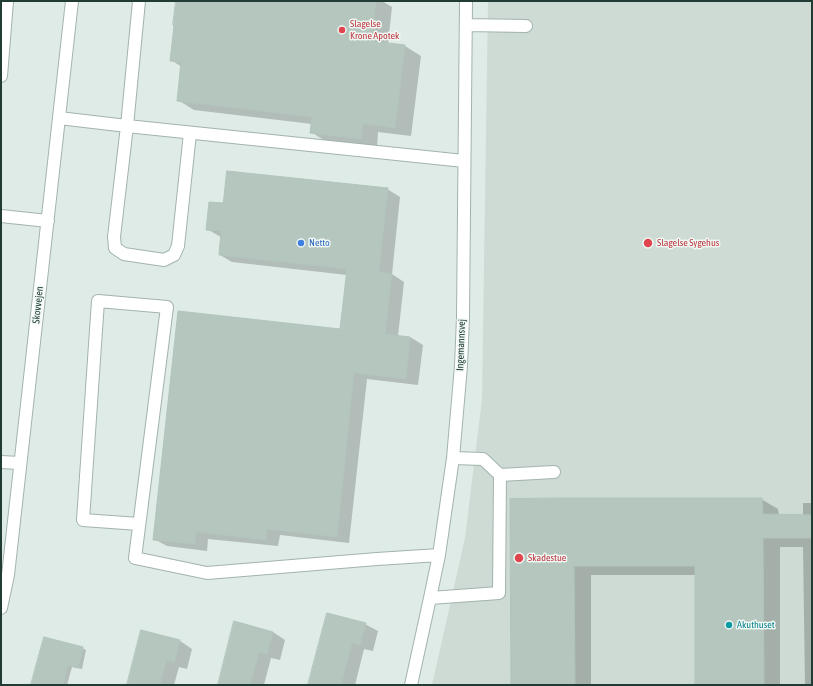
<!DOCTYPE html>
<style>
body{margin:0}
#map{position:relative;width:813px;height:686px;overflow:hidden;background:#dfebe6;font-family:"Asap Condensed",sans-serif}
canvas{display:block}
.frame{position:absolute;inset:0;border:2px solid #203c34;pointer-events:none}
</style>
<div id="map">
<canvas width="813" height="686"></canvas>
<div class="frame"></div>
</div>
<script>
const context = document.querySelector('canvas').getContext('2d');
context.lineJoin = 'round';
function paint(path, color) { context.fillStyle = color; context.fill(path, 'evenodd'); }
function trace(path, color, width, dash) { context.strokeStyle = color; context.lineWidth = width; context.lineCap = dash ? 'butt' : 'round'; context.setLineDash(dash || []); context.stroke(path); }
function drawText(font, color, halo, rows, align = 'center') {
  context.font = font + ' "Asap Condensed",sans-serif'; context.lineWidth = 3; context.setLineDash([]); context.textBaseline = 'middle'; context.strokeStyle = halo; context.fillStyle = color; for (const [text, x, y, turn = 0] of rows) {
    context.save(); context.translate(x, y); context.rotate((+turn || 0) * Math.PI / 180); context.textAlign = isNaN(turn) ? turn : align; if (halo) context.strokeText(text, 0, 0); context.fillText(text, 0, 0); context.restore();
  }
}
paint(new Path2D(`
 M 488,1 L 812,1 L 812,685 L 432,685 L 465,538 L 482,399 Z`), '#cddbd4');
paint(new Path2D(`
 M 177,1 L 382,1 L 392,7 L 388,44 L 405,46 L 421,56 L 411,136 L 378,132 L 377,148 L 327,142 L 311,132 L 312,124 L 194,110 L 178,100 L 182,67 L 171,60 Z
 M 387,189 L 400,197 L 392,274 L 404,282 L 398,336 L 410,337 L 423,345 L 418,385 L 367,379 L 349,543 L 280,535 L 278,546 L 208,539 L 207,551 L 167,546 L 154,539 L 341,330 L 347,275 L 232,262 L 220,255 L 222,237 L 219,236 L 207,229 L 224,204 Z
 M 761,499 L 778,509 L 779,516 L 803,516 L 803,503 L 812,503 L 812,685 L 805,685 L 803,547 L 780,547 L 780,685 L 696,685 L 696,575 L 591,575 L 591,685 L 512,685 L 511,500 Z
 M 365,624 L 378,631 L 373,651 L 364,649 L 355,685 L 309,685 Z
 M 273,632 L 285,640 L 280,660 L 271,658 L 264,685 L 219,685 Z
 M 180,641 L 192,649 L 187,669 L 179,667 L 174,685 L 128,685 Z
 M 82,648 L 86,650 L 82,669 L 72,667 L 67,685 L 32,685 Z`), '#0003');
const building = new Path2D(`
 M 176,1 L 376,1 L 372,41 L 405,45 L 395,128 L 363,124 L 361,139 L 310,133 L 312,117 L 177,101 L 181,62 L 170,61 L 174,26 L 173,25 Z
 M 227,171 L 388,188 L 379,272 L 392,274 L 385,334 L 410,337 L 406,379 L 354,373 L 337,537 L 267,529 L 266,540 L 196,532 L 195,544 L 153,540 L 178,311 L 340,329 L 347,269 L 219,255 L 221,231 L 206,230 L 209,202 L 223,203 Z
 M 563,498 L 762,498 L 763,514 L 812,515 L 812,538 L 763,538 L 764,685 L 695,685 L 695,566 L 574,566 L 575,685 L 511,685 L 510,499 Z
 M 327,613 L 366,623 L 360,645 L 352,643 L 341,685 L 308,685 Z
 M 234,621 L 273,632 L 267,654 L 259,652 L 250,685 L 218,685 Z
 M 141,630 L 180,640 L 174,663 L 166,660 L 160,685 L 127,685 Z
 M 44,637 L 83,647 L 78,668 L 68,665 L 63,685 L 31,685 Z`);
paint(building, '#b4c6be');
trace(building, '#b1c5bc', 1);
const minor = new Path2D(`
 M 139,1 L 127,126 L 114,237 L 115,248 L 124,254 L 164,260 L 174,255 L 178,246 L 190,133
 M 466,25 L 526,26
 M 1,76 L 7,1
 M 59,118 L 127,126 L 464,161
 M 1,216 L 48,221
 M 1,462 L 20,463
 M 500,475 L 554,472
 M 139,524 L 83,520 L 98,301 L 167,307 L 135,558 L 207,573 L 377,559 L 439,555
 M 430,598 L 499,593 L 500,475 L 483,459 L 453,458
 M 1,608 L 8,575 L 72,1
 M 411,685 L 430,598 L 439,555 L 453,458 L 461,366 L 463,317 L 466,1`);
trace(minor, '#a2b3ad', 14);
trace(minor, '#fff', 12);
for (const [x, y, r, color] of [
 [342,30,4,"#e0444e"],
 [301,243,4,"#3f7fe0"],
 [648,243,5,"#e0444e"],
 [519,558,5,"#e0444e"],
 [729,625,4,"#0f9aa8"]
]) { const dot = new Path2D(); dot.arc(x, y, r, 0, 2 * Math.PI); context.fillStyle = color; context.fill(dot); trace(dot, '#f0f8f4', 1.5); }
drawText('10px', '#be3a42', '#f0f8f4', [
 ["Slagelse",350,24],
 ["Krone Apotek",350,36],
 ["Slagelse Sygehus",657,243],
 ["Skadestue",528,558]
], 'left');
drawText('10px', '#366cbe', '#f0f8f4', [
 ["Netto",309,243]
], 'left');
drawText('10px', '#203c34', '#f0f8f4', [
 ["Skovvejen",38,305,-84],
 ["Ingemannsvej",461,345,-88]
]);
drawText('10px', '#0d838f', '#f0f8f4', [
 ["Akuthuset",737,625]
], 'left');
</script>
